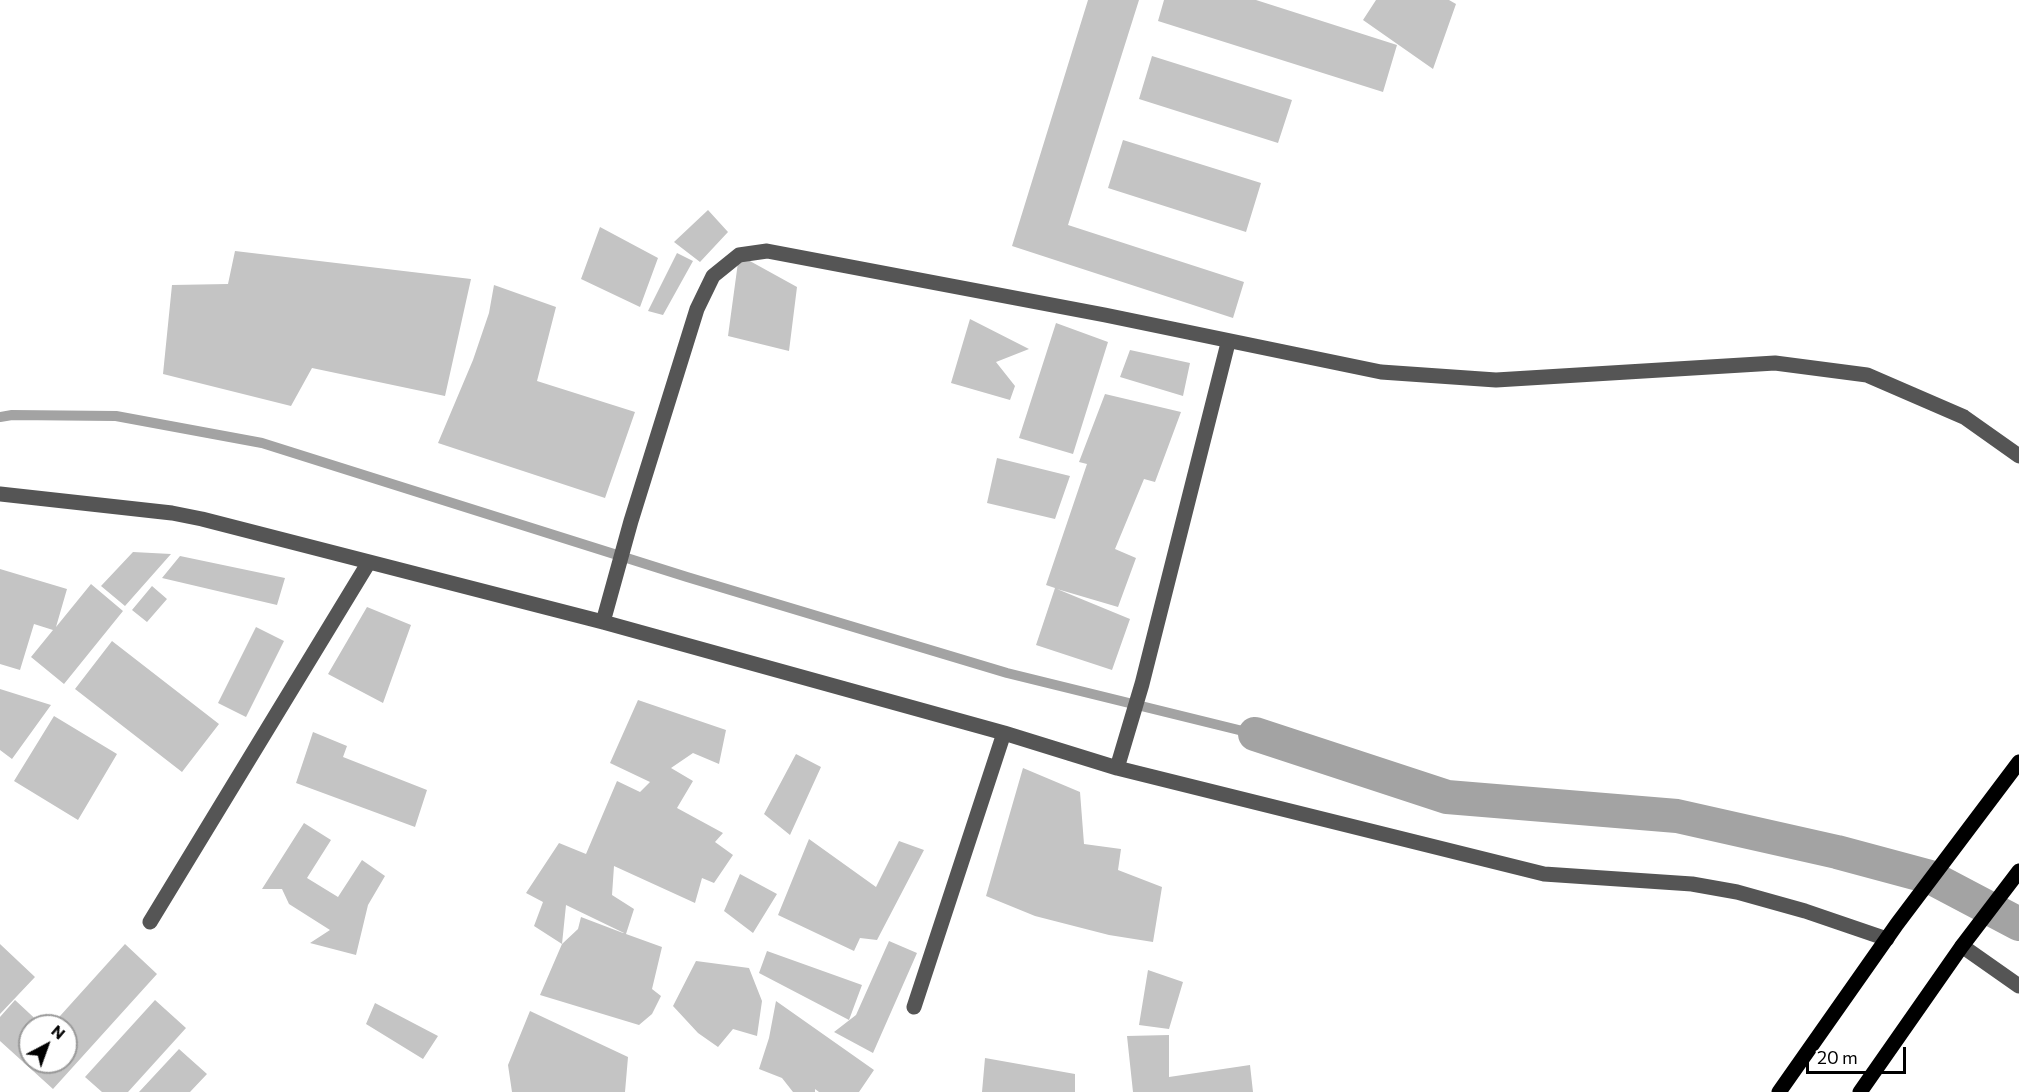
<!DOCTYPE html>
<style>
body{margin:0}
#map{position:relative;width:2019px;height:1092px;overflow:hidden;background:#fff;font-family:Commissioner,sans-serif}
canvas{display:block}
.north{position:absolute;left:18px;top:1014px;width:60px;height:60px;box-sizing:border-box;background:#fff;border:2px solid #999;border-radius:50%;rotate:41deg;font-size:16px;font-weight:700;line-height:24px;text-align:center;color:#000}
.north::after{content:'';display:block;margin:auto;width:21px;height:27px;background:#000;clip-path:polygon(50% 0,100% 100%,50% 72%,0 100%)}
.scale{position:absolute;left:1806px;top:1047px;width:100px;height:27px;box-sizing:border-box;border:3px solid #000;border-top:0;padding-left:8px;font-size:18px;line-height:21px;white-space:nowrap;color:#000;-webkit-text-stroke:4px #fff;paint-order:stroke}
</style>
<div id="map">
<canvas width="2019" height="1092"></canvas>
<div class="north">N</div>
<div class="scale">20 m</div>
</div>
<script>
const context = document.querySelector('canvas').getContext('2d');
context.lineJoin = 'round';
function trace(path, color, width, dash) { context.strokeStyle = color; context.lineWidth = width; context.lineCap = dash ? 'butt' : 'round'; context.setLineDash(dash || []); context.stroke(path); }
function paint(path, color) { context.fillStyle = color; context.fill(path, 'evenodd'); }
trace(new Path2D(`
 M 0,417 L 12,415 L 116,416 L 262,443 L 687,577 L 1007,673 L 1255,734`), '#a3a3a3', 10);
trace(new Path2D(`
 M 1255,734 L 1447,797 L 1677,816 L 1837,852 L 1930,877 L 2019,924`), '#a3a3a3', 34);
paint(new Path2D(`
 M 1088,0 L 1139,0 L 1068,225 L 1244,282 L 1233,318 L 1012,246 Z
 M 1164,0 L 1256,0 L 1397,45 L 1383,92 L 1158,21 Z
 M 1376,0 L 1449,0 L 1456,4 L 1433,69 L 1363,20 Z
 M 1152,56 L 1292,100 L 1278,143 L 1139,99 Z
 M 1123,140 L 1261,183 L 1246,232 L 1108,188 Z
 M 708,210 L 728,232 L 700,262 L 674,242 Z
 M 600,227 L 658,258 L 640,307 L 581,279 Z
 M 235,251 L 471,279 L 445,396 L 312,368 L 291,406 L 163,374 L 172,285 L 228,284 Z
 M 677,253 L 693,261 L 663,315 L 648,311 Z
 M 739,255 L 797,287 L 789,351 L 728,336 Z
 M 494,285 L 556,307 L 537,381 L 635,412 L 605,498 L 438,443 L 473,360 L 489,313 Z
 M 970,319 L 1029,349 L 996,362 L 1015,386 L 1010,400 L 951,383 Z
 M 1056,323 L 1108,342 L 1073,454 L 1019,438 Z
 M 1130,350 L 1190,363 L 1183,396 L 1120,377 Z
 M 1105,394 L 1181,412 L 1155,482 L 1144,479 L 1115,549 L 1136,558 L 1118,607 L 1057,589 L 1130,619 L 1112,670 L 1036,645 L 1055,588 L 1046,585 L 1087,464 L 1079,462 Z
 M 997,458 L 1070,476 L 1055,519 L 987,503 Z
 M 133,552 L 171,554 L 125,606 L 101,586 Z
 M 180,556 L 285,578 L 277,605 L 162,578 Z
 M 0,569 L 67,589 L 56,627 L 91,584 L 123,611 L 64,684 L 31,657 L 53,630 L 34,624 L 20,670 L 0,664 Z
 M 152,586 L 167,599 L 147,622 L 132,610 Z
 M 367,607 L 411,625 L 383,703 L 328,674 Z
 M 256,627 L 284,641 L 246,717 L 218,703 Z
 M 112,641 L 219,724 L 182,772 L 75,689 Z
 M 0,689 L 51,705 L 12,759 L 0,750 Z
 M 638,700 L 726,730 L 719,764 L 693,753 L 671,768 L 693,781 L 677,808 L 723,833 L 715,842 L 733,855 L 714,883 L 702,878 L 695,903 L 614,866 L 612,895 L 634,909 L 626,934 L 662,947 L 652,989 L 661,996 L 652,1014 L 639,1025 L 540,995 L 562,944 L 534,926 L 543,902 L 526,893 L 559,843 L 586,854 L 617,781 L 640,792 L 650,782 L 610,763 ZM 566,905 L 624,933 L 623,933 L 581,917 L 578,929 L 562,944 Z
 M 54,716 L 117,754 L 78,820 L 14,781 Z
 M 313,732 L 347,746 L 343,757 L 427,790 L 415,827 L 296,783 Z
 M 796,754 L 821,767 L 790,835 L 764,814 Z
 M 1023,768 L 1080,792 L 1084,844 L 1121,849 L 1118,870 L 1162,887 L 1153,942 L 1109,935 L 1035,916 L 986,896 Z
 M 304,823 L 331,840 L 307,878 L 338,897 L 362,860 L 385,876 L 368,905 L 356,955 L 310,943 L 330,930 L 289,904 L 282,889 L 262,889 Z
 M 809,839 L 876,887 L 899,841 L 924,850 L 877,940 L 860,938 L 854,951 L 778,915 Z
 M 740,874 L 777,894 L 753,933 L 724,911 Z
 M 889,941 L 917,953 L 873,1053 L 834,1032 L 856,1015 Z
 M 0,944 L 35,977 L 0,1014 Z
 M 125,944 L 157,974 L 53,1089 L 0,1041 L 0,1017 L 15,1000 L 43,1026 L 30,1026 L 30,1062 L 66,1062 L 66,1026 L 51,1026 Z
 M 767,951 L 862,985 L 849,1020 L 759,973 Z
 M 696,961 L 749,968 L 762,1001 L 757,1036 L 733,1029 L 718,1047 L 698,1033 L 673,1006 Z
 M 1148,970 L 1183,982 L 1169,1029 L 1139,1025 Z
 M 155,1000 L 186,1028 L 128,1092 L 102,1092 L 85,1077 Z
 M 776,1001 L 874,1070 L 859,1092 L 819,1092 L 815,1089 L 815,1092 L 793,1092 L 782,1078 L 759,1069 L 769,1038 Z
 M 375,1003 L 438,1036 L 423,1059 L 366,1024 Z
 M 530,1011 L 628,1057 L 625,1092 L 512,1092 L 508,1065 Z
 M 1169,1035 L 1169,1077 L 1250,1065 L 1253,1092 L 1133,1092 L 1127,1036 Z
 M 179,1049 L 207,1074 L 190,1092 L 139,1092 Z
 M 985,1058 L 1075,1074 L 1075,1092 L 982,1092 Z`), '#c4c4c4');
trace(new Path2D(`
 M 0,494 L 172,513 L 202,519 L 603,622 L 1004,733 L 1117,768 L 1544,874 L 1692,884 L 1737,892 L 1805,911 L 1887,939
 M 603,622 L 631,521 L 697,309 L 713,276 L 739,255 L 767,251 L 1105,315 L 1381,372 L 1496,380 L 1775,363 L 1867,375 L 1964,417 L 2019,456
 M 1117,768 L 1142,684 L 1228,343
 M 150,922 L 369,562
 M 1962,946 L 2019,986
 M 914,1007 L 1004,733`), '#555', 15);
trace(new Path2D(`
 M 1779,1092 L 1897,924 L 2019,762
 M 1860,1092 L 1962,946 L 2019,871`), '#000', 15);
</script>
